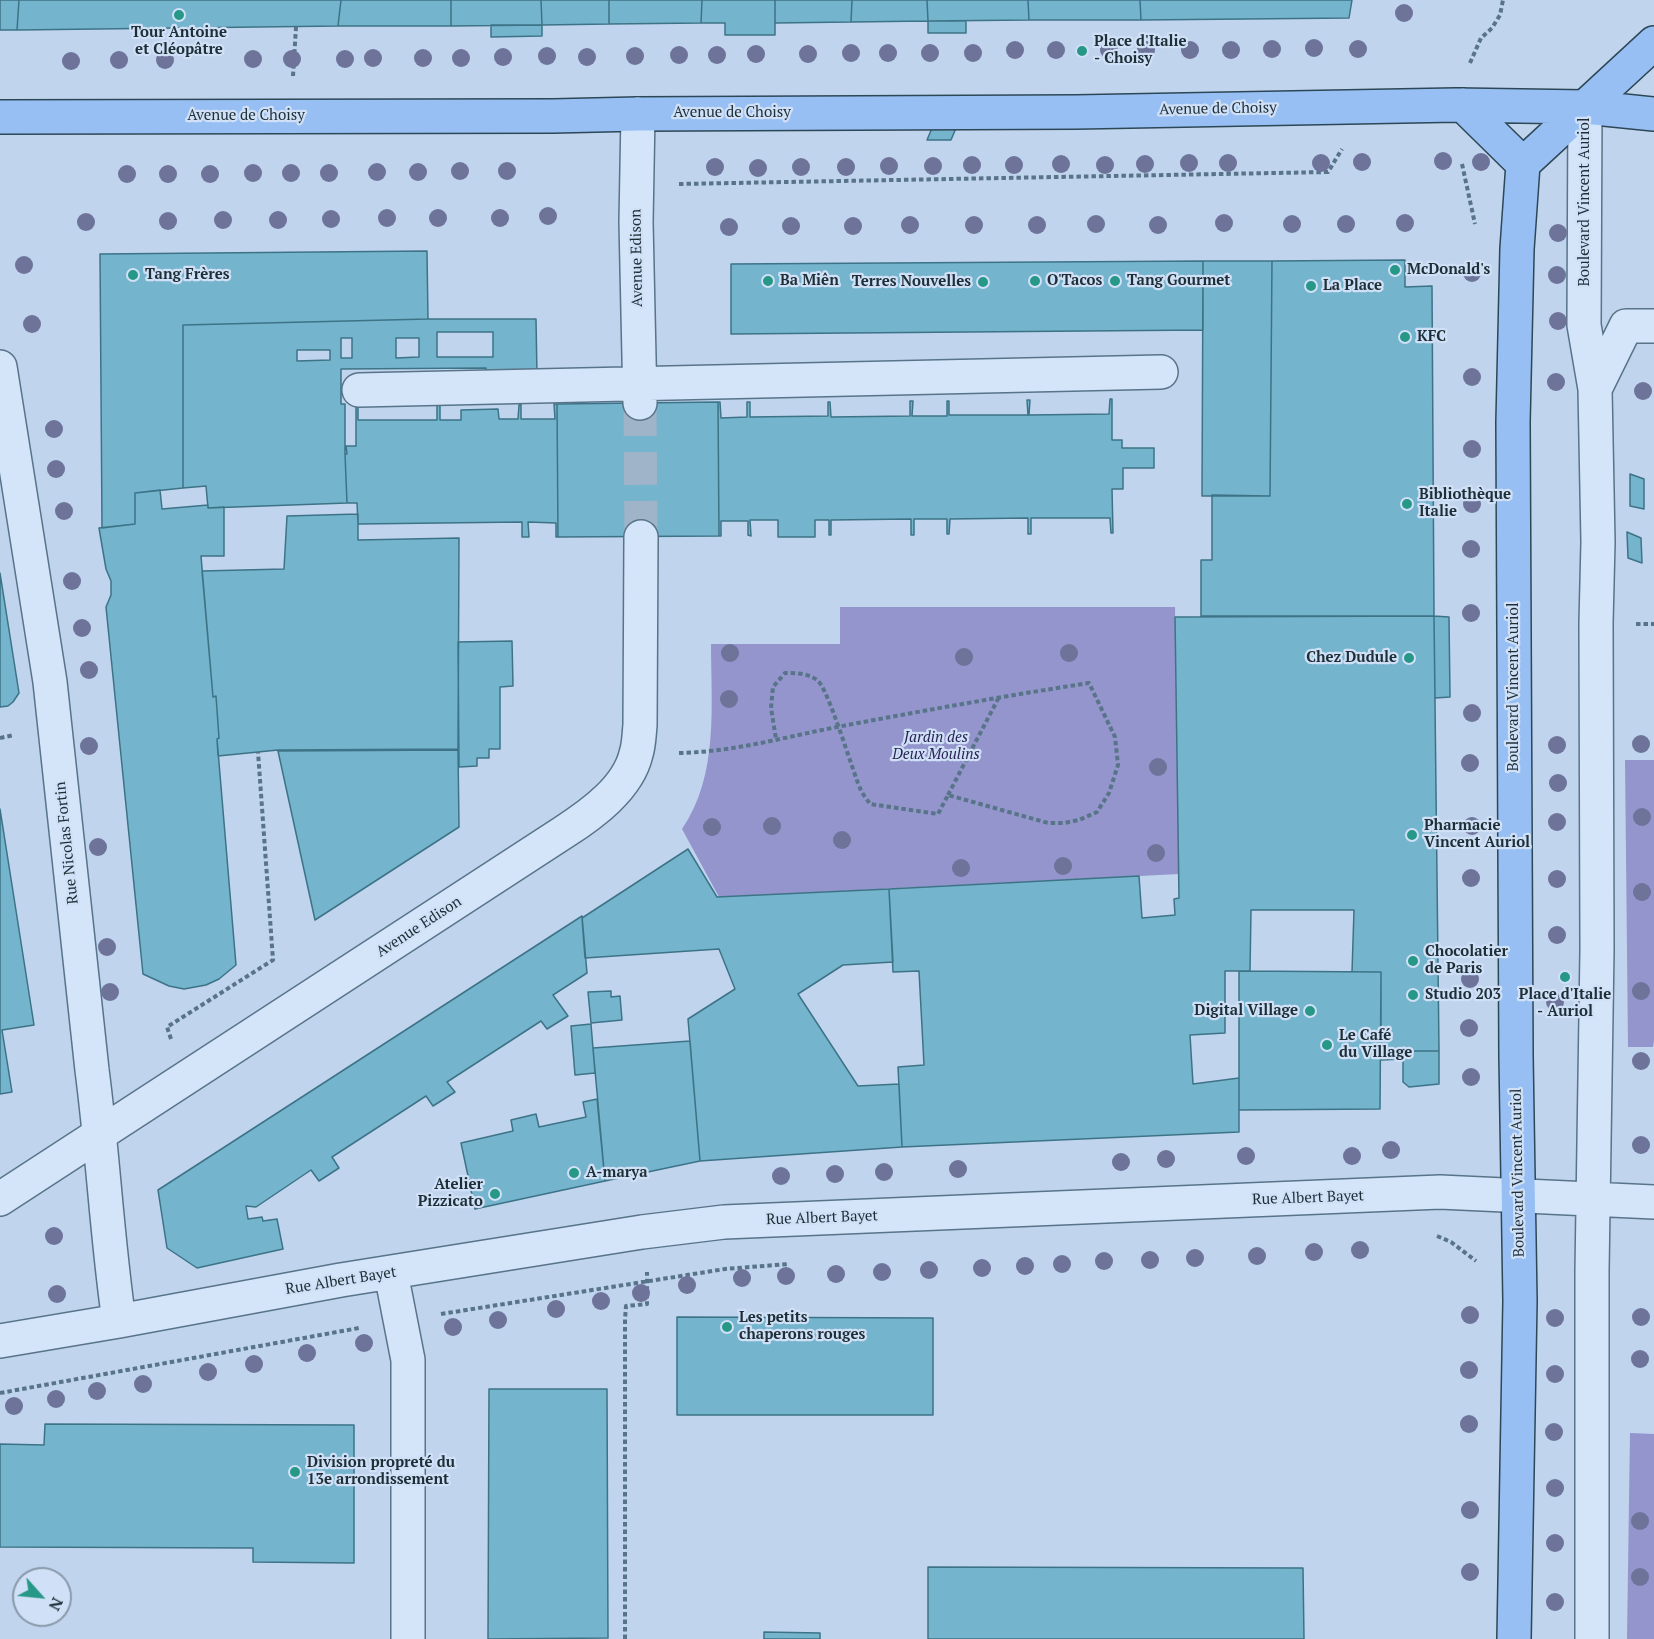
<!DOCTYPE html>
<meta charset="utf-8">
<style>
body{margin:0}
#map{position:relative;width:1654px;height:1639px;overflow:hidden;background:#c0d4ee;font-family:"PT Serif",serif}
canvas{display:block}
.north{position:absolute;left:12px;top:1567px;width:60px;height:60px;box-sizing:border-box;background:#d0e0f6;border:2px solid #89a;border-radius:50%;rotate:117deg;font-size:16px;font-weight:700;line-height:24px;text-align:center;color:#1d2e37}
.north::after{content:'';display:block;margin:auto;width:21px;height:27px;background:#279888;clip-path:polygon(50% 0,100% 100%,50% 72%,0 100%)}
</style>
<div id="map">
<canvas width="1654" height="1639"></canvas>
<div class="north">N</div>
</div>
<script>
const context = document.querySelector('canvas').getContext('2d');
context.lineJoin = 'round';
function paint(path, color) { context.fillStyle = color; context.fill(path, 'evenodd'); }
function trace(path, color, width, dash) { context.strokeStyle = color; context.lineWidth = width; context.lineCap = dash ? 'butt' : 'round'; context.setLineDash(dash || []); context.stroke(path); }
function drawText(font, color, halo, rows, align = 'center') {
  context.font = font + ' "PT Serif",serif'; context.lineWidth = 4.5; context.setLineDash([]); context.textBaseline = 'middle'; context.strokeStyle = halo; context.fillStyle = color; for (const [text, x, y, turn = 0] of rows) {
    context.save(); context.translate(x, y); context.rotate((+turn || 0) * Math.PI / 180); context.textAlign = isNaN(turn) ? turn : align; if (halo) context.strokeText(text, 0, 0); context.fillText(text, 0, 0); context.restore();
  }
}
paint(new Path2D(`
 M 840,607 L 1175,607 L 1179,874 L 719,897 L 682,829 C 719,775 711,706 711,644 L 840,644 Z
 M 1625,760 L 1654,760 L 1654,1041 L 1653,1047 L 1628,1047 Z
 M 1630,1433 L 1654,1434 L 1654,1639 L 1627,1639 Z`), '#9495cc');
const building = new Path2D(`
 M 0,0 L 19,0 L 17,30 L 0,30 Z
 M 19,0 L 341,0 L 338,26 L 17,30 Z
 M 341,0 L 451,0 L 451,26 L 338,26 Z
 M 451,0 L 541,0 L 542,25 L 451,26 Z
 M 541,0 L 609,0 L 609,24 L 542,25 Z
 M 609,0 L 702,0 L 701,23 L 609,24 Z
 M 702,0 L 775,0 L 775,35 L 725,35 L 725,23 L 701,23 Z
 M 775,0 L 852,0 L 851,22 L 775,23 Z
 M 852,0 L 927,0 L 928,21 L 851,22 Z
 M 927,0 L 1028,0 L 1029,20 L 928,21 Z
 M 1028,0 L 1140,0 L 1141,20 L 1029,20 Z
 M 1140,0 L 1352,0 L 1349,18 L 1141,20 Z
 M 928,21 L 966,21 L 966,33 L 928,33 Z
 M 491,25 L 542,25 L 542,36 L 491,37 Z
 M 932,128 L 956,128 L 951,140 L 927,140 Z
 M 427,251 L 428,319 L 183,325 L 183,488 L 135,493 L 135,524 L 102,528 L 100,254 Z
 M 1405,260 L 1405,287 L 1432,286 L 1434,616 L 1201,616 L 1201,560 L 1212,560 L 1212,495 L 1270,496 L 1272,261 Z
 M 1203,261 L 1203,330 L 731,334 L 731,264 Z
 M 1203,261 L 1272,261 L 1270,496 L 1202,496 Z
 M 428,319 L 536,319 L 537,376 L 486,376 L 486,368 L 341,369 L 341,404 L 345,404 L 345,454 L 347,503 L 208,508 L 206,486 L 183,488 L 183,325 ZM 437,332 L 493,332 L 493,357 L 437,357 ZM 341,338 L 352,338 L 352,358 L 341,358 ZM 396,338 L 419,338 L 419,357 L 396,358 ZM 297,350 L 330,350 L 330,360 L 297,361 Z
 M 1110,399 L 1112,399 L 1112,440 L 1122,440 L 1122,448 L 1154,448 L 1154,468 L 1123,468 L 1123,489 L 1112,489 L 1113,533 L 1111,533 L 1110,518 L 1031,518 L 1031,534 L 1028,534 L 1028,518 L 950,519 L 949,534 L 947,534 L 947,519 L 914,519 L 914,535 L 911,535 L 911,519 L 831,520 L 831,535 L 829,535 L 829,520 L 815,520 L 815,537 L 778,537 L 778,520 L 750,520 L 751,536 L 748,535 L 748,521 L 721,521 L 721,536 L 719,536 L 718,402 L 720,402 L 721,418 L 747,417 L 747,402 L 750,402 L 750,417 L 828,416 L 828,402 L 830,402 L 831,417 L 910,416 L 910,401 L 913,401 L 912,416 L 947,416 L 947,401 L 949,401 L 949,415 L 1028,415 L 1027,400 L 1030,400 L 1029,415 L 1109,414 Z
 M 718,402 L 719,536 L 558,537 L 557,404 Z
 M 521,404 L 521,419 L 555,419 L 554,404 L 557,404 L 558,537 L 556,537 L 556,523 L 528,522 L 529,537 L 522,537 L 522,522 L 358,524 L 357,503 L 347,503 L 345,454 L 347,454 L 346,446 L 356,446 L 356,406 L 358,406 L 358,420 L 437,420 L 437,405 L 440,405 L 440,420 L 461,420 L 461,410 L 498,409 L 499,419 L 518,419 L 519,405 Z
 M 1630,474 L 1644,479 L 1644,509 L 1630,506 Z
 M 160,490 L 162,509 L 208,505 L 208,508 L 224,507 L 224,556 L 201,556 L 213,697 L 216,696 L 219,738 L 217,739 L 236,965 L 219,979 L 206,985 L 184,989 L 169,986 L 143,974 L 106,607 L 111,595 L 111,581 L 106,569 L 99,528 L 135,524 L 135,493 Z
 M 358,514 L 358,540 L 459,538 L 458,749 L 278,750 L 218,756 L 217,739 L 219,738 L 216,696 L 213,697 L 202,571 L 284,569 L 287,516 Z
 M 1627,532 L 1641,538 L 1642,563 L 1628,558 Z
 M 0,573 L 19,693 L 13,702 L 8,706 L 0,707 Z
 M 1434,616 L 1439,1051 L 1381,1051 L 1381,972 L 1352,972 L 1354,910 L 1251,910 L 1250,971 L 1225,971 L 1225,1033 L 1190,1035 L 1193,1084 L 1239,1078 L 1239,1132 L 902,1147 L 898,1067 L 924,1065 L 919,971 L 893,972 L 889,889 L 1139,876 L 1142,918 L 1175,915 L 1174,899 L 1179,898 L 1175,617 Z
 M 1434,616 L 1449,617 L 1450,697 L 1435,698 Z
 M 512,641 L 513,686 L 500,687 L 500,749 L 489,749 L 489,758 L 477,758 L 477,766 L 459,767 L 458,642 Z
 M 458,750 L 459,827 L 315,920 L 278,751 Z
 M 0,809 L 34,1025 L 2,1030 L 12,1092 L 0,1094 Z
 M 688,849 L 717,897 L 889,889 L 893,962 L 843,965 L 798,994 L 858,1086 L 899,1084 L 902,1147 L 700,1161 L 688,1019 L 735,989 L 719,949 L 585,958 L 582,918 Z
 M 582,916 L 587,973 L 553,995 L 568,1016 L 547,1029 L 541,1021 L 447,1082 L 455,1092 L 433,1106 L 426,1096 L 332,1157 L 339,1168 L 319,1181 L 311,1170 L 256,1207 L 246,1206 L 248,1219 L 262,1217 L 263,1221 L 277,1219 L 283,1249 L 197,1268 L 167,1248 L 158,1190 Z
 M 1239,971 L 1381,972 L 1380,1109 L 1239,1110 Z
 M 611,991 L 611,997 L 620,996 L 622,1020 L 591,1023 L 588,992 Z
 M 591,1024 L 595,1073 L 575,1075 L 571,1026 Z
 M 690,1041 L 700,1161 L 605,1181 L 593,1048 Z
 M 1381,1051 L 1439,1051 L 1439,1084 L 1409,1087 L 1403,1082 L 1403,1059 L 1381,1060 Z
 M 597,1099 L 605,1181 L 475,1209 L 461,1143 L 513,1131 L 511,1120 L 536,1114 L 539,1127 L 586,1117 L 583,1102 Z
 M 677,1317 L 933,1318 L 933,1415 L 677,1415 Z
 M 489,1389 L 607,1389 L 608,1638 L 488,1639 Z
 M 45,1424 L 354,1425 L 354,1563 L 253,1562 L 253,1548 L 0,1547 L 0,1444 L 44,1445 Z
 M 928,1567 L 1303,1568 L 1304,1639 L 928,1639 Z
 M 764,1632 L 820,1633 L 820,1639 L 764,1639 Z`);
paint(building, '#75b4cd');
trace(building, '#3d7387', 1.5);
trace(new Path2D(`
 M 640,403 L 641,537`), '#9fb3c9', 33, [33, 16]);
const minor = new Path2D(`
 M 1585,107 L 1584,325 L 1595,389 L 1598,542 L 1596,623 L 1597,950 L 1592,1271 L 1592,1639
 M 638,114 L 636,222 L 640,403
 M 0,367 L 50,682 L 92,1070 C 103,1154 107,1238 119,1321
 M 1595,389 L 1626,326 L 1654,326
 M 359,390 L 1161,372
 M 0,1199 L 564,832 C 592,814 628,788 636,754 C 639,745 639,735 640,725 L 641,537
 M 391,1273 L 408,1360 L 408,1639
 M 0,1341 L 119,1321 L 341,1280 L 642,1232 L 724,1222 L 1440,1192 L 1654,1202`);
const major = new Path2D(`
 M 1463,105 L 1523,164
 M 0,117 L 553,116 L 638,114 L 1076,112 L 1456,105 L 1585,107 L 1654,114
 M 1514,1639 L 1520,1301 L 1516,1056 L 1513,422 L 1517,249 L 1523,164 L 1654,43`);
trace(minor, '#587488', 36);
trace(major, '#2c4755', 36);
trace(new Path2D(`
 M 1470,63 L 1481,38 L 1492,28 L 1500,15 L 1503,0
 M 293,76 L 296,27
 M 1462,164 L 1475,224
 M 679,184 L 1328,172 L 1342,149
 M 1636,624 L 1654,624
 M 0,738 L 14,735
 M 679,753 C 733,752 785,737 837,727 C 921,711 1005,696 1089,683 L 1115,737 L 1118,765 L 1109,793 L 1097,812 L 1079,820 L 1064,823 L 1048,823 L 948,795 L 938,814 L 870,804 C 867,799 862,794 860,788 C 852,770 828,687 817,680 C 807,673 796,673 785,673 L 773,687 L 771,708 L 776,739
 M 948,795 L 999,697
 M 171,1039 L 167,1027 L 273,960 L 258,752
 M 1437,1236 L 1451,1242 L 1476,1261
 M 441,1314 L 725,1269 L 789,1264
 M 0,1393 L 359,1328
 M 625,1639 L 625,1319 L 626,1306 L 647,1304 L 647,1272`), '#587488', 4, [4.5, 3]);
trace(minor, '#d4e4f9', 33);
trace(major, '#97bff3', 33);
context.fillStyle = '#6d7399';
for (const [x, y] of [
 [1404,13],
 [1314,48],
 [1272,49],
 [1358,49],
 [1015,50],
 [1056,50],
 [1109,50],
 [1146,50],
 [1190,50],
 [1231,50],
 [851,53],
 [888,53],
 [930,53],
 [973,53],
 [756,54],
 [808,54],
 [679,55],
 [717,55],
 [547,56],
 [635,56],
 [503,57],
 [587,57],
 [373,58],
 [423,58],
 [461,58],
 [253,59],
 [292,59],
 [345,59],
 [119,60],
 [165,60],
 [71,61],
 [1443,161],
 [1362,162],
 [1481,162],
 [1189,163],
 [1228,163],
 [1321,163],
 [1061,164],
 [1145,164],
 [972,165],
 [1014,165],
 [1105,165],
 [889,166],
 [933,166],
 [715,167],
 [801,167],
 [846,167],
 [758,168],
 [460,171],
 [507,171],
 [377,172],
 [418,172],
 [253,173],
 [291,173],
 [329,173],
 [127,174],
 [168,174],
 [210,174],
 [548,216],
 [387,218],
 [438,218],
 [500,218],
 [331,219],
 [223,220],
 [278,220],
 [168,221],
 [86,222],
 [1224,223],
 [1405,223],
 [1096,224],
 [1292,224],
 [1346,224],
 [910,225],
 [974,225],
 [1037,225],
 [1158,225],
 [791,226],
 [853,226],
 [729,227],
 [1558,233],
 [24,265],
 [1472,273],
 [1557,275],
 [1558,321],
 [32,324],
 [1472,377],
 [1556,382],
 [1643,391],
 [54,429],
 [1472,449],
 [56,469],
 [1472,504],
 [64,511],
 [1471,549],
 [72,581],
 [1471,613],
 [82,628],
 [730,653],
 [1069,653],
 [964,657],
 [89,670],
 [729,699],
 [1472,713],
 [1641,744],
 [1557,745],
 [89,746],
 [1470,763],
 [1158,767],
 [1558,783],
 [1642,817],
 [1557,822],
 [772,826],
 [1472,826],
 [712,827],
 [842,840],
 [98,847],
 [1156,853],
 [1063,866],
 [961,868],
 [1471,878],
 [1557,879],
 [1642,892],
 [1557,935],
 [107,947],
 [1470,979],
 [1641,991],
 [110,992],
 [1555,1002],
 [1469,1028],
 [1641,1061],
 [1471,1077],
 [1641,1145],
 [1391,1150],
 [1246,1156],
 [1352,1156],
 [1166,1159],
 [1121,1162],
 [958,1169],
 [884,1172],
 [835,1174],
 [781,1176],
 [54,1236],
 [1360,1250],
 [1314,1252],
 [1257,1256],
 [1195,1258],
 [1150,1260],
 [1104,1261],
 [1062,1264],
 [1025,1266],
 [982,1268],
 [929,1270],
 [882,1272],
 [836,1274],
 [786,1276],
 [742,1278],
 [687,1285],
 [641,1293],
 [57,1294],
 [601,1301],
 [556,1309],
 [1470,1315],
 [1641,1317],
 [1555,1318],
 [498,1320],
 [453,1327],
 [364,1343],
 [307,1353],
 [1640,1359],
 [254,1364],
 [1469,1370],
 [208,1372],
 [1555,1374],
 [143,1384],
 [97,1391],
 [56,1399],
 [14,1406],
 [1469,1424],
 [1554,1432],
 [1555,1488],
 [1470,1510],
 [1640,1521],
 [1555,1543],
 [1470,1572],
 [1640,1577],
 [1555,1602]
]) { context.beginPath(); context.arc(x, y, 9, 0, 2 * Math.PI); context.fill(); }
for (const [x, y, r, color] of [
 [179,15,6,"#279888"],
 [1082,51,6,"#279888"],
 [1395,270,6,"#279888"],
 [133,275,6,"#279888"],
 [768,281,6,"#279888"],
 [1035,281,6,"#279888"],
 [1115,281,6,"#279888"],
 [983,282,6,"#279888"],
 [1311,286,6,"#279888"],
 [1405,337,6,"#279888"],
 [1407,504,6,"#279888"],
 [1409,658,6,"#279888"],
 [1412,835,6,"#279888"],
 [1413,961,6,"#279888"],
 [1565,977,6,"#279888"],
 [1413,995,6,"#279888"],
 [1310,1011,6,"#279888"],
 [1327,1045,6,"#279888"],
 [574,1173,6,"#279888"],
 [495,1194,6,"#279888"],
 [727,1327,6,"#279888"],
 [295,1472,6,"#279888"]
]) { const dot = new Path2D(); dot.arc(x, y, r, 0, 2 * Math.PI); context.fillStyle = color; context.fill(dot); trace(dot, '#d0e0f6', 2); }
drawText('bold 15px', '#1d2e37', '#d0e0f6', [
 ["Tour Antoine",179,33,"center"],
 ["et Cléopâtre",179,50,"center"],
 ["Place d'Italie",1094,42],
 ["- Choisy",1094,59],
 ["McDonald's",1407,270],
 ["Tang Frères",145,275],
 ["Ba Miên",780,281],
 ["O'Tacos",1047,281],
 ["Tang Gourmet",1127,281],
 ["Terres Nouvelles",971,282,"right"],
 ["La Place",1323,286],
 ["KFC",1417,337],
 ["Bibliothèque",1419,495],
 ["Italie",1419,512],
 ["Chez Dudule",1397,658,"right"],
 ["Pharmacie",1424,826],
 ["Vincent Auriol",1424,843],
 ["Chocolatier",1425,952],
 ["de Paris",1425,969],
 ["Studio 203",1425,995],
 ["Place d'Italie",1565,995,"center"],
 ["- Auriol",1565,1012,"center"],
 ["Digital Village",1298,1011,"right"],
 ["Le Café",1339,1036],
 ["du Village",1339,1053],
 ["A-marya",586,1173],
 ["Atelier",483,1185,"right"],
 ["Pizzicato",483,1202,"right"],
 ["Les petits",739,1318],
 ["chaperons rouges",739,1335],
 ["Division propreté du",307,1463],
 ["13e arrondissement",307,1480]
], 'left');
drawText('15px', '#1d2e37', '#d0e0f6', [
 ["Avenue de Choisy",1218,109,-1],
 ["Avenue de Choisy",732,113],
 ["Avenue de Choisy",246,116],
 ["Boulevard Vincent Auriol",1585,202,-90],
 ["Avenue Edison",637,258,-91],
 ["Boulevard Vincent Auriol",1514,687,-90],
 ["Rue Nicolas Fortin",67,843,-96],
 ["Avenue Edison",419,927,-33],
 ["Boulevard Vincent Auriol",1518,1173,-91],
 ["Rue Albert Bayet",1308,1198,-2],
 ["Rue Albert Bayet",822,1218,-2],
 ["Rue Albert Bayet",341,1281,-9]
]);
drawText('italic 15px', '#292354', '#d0e0f6', [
 ["Jardin des",936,738],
 ["Deux Moulins",936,755]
]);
</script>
